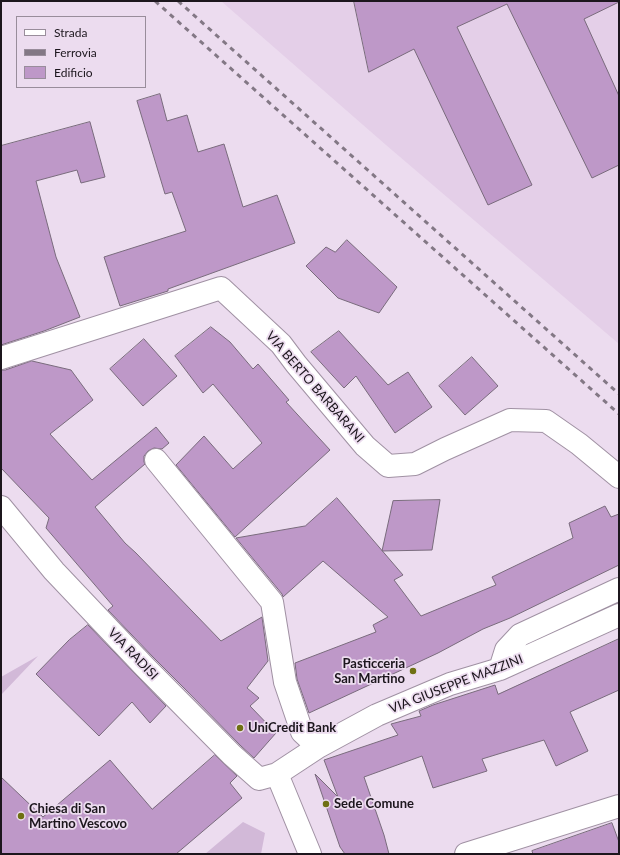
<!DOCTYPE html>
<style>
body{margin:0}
#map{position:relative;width:620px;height:855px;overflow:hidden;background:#ecdcef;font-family:Lato,sans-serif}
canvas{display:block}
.frame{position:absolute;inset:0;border:2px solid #1c161d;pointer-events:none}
.legend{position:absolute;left:16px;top:16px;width:130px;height:72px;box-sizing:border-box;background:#ecdcef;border:1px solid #998d9b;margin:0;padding:5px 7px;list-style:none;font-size:12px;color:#1c161d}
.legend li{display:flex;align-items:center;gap:8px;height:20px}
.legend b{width:20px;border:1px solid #998d9b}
</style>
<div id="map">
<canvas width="620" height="855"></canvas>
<div class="frame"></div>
<ul class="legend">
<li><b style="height:5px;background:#fff"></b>Strada</li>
<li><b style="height:5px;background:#837885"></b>Ferrovia</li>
<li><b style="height:11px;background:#be98c8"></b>Edificio</li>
</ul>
</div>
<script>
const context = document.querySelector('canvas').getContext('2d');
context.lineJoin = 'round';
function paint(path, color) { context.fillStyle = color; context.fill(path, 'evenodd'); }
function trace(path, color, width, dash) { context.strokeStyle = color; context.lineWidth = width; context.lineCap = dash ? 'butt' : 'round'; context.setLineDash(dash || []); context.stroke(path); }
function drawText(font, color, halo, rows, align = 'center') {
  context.font = font + ' Lato,sans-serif'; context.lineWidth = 3.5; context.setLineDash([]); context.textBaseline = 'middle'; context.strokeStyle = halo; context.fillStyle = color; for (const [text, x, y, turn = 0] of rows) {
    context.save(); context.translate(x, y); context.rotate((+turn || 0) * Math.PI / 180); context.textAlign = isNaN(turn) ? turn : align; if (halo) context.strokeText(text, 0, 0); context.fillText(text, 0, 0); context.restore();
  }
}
paint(new Path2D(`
 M 221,1 L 619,1 L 619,344 L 386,145 Z`), '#e4cfe8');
paint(new Path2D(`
 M 38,656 L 1,695 L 1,677 Z
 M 243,822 L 265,833 L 261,854 L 205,854 Z`), '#d2b9d8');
const building = new Path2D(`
 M 354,1 L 619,1 L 619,2 L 584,19 L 619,96 L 619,165 L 592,178 L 507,4 L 457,27 L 532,185 L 488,205 L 414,49 L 369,72 Z
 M 160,94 L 167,121 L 187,115 L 198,152 L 224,144 L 243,207 L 277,195 L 295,243 L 168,289 L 168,291 L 120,306 L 104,257 L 186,231 L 172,192 L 165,194 L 137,101 Z
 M 90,122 L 105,177 L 81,183 L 77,170 L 36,181 L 56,257 L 80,317 L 44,331 L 1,345 L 1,146 Z
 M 347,240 L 397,287 L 379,313 L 338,298 L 306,266 L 326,247 L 335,252 Z
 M 211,327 L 230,342 L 253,369 L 258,364 L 289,400 L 286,402 L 330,450 L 235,537 L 176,465 L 204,436 L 233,469 L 262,443 L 213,384 L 203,393 L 175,356 Z
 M 339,331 L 388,385 L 408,372 L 432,407 L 395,433 L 356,376 L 344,388 L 311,352 Z
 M 144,339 L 177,376 L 143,406 L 110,369 Z
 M 472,357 L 498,386 L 465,415 L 439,386 Z
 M 32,361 L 71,370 L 93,400 L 50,434 L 92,480 L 156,427 L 169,443 L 162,449 L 154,448 L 148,451 L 144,456 L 144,462 L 145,464 L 95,507 L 125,543 L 136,553 L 221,641 L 262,617 L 268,661 L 247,688 L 259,698 L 250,706 L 276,733 L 254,758 L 241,746 L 184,688 L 153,657 L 108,610 L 113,606 L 46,528 L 49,518 L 1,468 L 1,370 L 5,370 Z
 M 337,498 L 403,575 L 394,580 L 421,616 L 496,585 L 492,577 L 573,538 L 569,523 L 605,506 L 611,517 L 619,514 L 619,565 L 510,618 L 483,629 L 438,653 L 309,713 L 297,679 L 295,663 L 376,632 L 373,625 L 388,617 L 323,561 L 283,597 L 282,594 L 236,538 L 305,526 Z
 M 440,500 L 432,550 L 382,551 L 393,501 Z
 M 88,625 L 166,706 L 150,723 L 132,702 L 99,736 L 36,674 L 69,640 Z
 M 619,639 L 619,690 L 570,712 L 588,751 L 556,766 L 544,740 L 482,759 L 487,771 L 433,788 L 422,756 L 364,777 L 384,835 L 389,854 L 345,854 L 340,847 L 315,774 L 338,797 L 324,760 L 398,735 L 391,724 L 421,716 L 419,711 L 433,705 L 495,685 L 498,694 Z
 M 215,755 L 237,776 L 230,783 L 242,798 L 176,854 L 1,854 L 1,777 L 43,817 L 110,760 L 152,809 Z
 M 612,823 L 619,842 L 619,854 L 533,854 L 532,851 Z`);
paint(building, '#be98c8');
trace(building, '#796b7c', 1);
const street = new Path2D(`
 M 1,358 L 221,288 L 281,344 L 296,364 L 365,446 L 388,466 L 415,464 L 445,449 L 510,420 L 546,421 L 579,444 L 619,477
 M 156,460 L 272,602 L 285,682 L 302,732 L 318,747
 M 1,507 L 54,571 L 144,666 L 232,755 L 259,779 L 277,774 L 318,747 L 377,715 L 450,684 L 500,669 L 619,615
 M 500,669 L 506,650 L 520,635 L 619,589
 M 277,774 L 310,854
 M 466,854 L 619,806`);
trace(street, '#a091a3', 24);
trace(street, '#fff', 22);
trace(new Path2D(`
 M 155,1 L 619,414
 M 178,1 L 619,394`), '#837885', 3, [5, 5]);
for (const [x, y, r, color] of [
 [413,671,4,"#6f7013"],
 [240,728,4,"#6f7013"],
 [326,804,4,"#6f7013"],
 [21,816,4,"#6f7013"]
]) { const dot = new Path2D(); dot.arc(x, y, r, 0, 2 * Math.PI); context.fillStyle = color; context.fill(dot); trace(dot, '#ecdcef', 1.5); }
drawText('13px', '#1c161d', '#ecdcef', [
 ["VIA BERTO BARBARANI",315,387,49],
 ["VIA RADISI",133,654,46],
 ["VIA GIUSEPPE MAZZINI",456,684,-21]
]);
drawText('bold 13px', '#1c161d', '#ecdcef', [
 ["Pasticceria",405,664,"right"],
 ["San Martino",405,679,"right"],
 ["UniCredit Bank",248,728],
 ["Sede Comune",334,804],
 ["Chiesa di San",29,809],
 ["Martino Vescovo",29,824]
], 'left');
</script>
